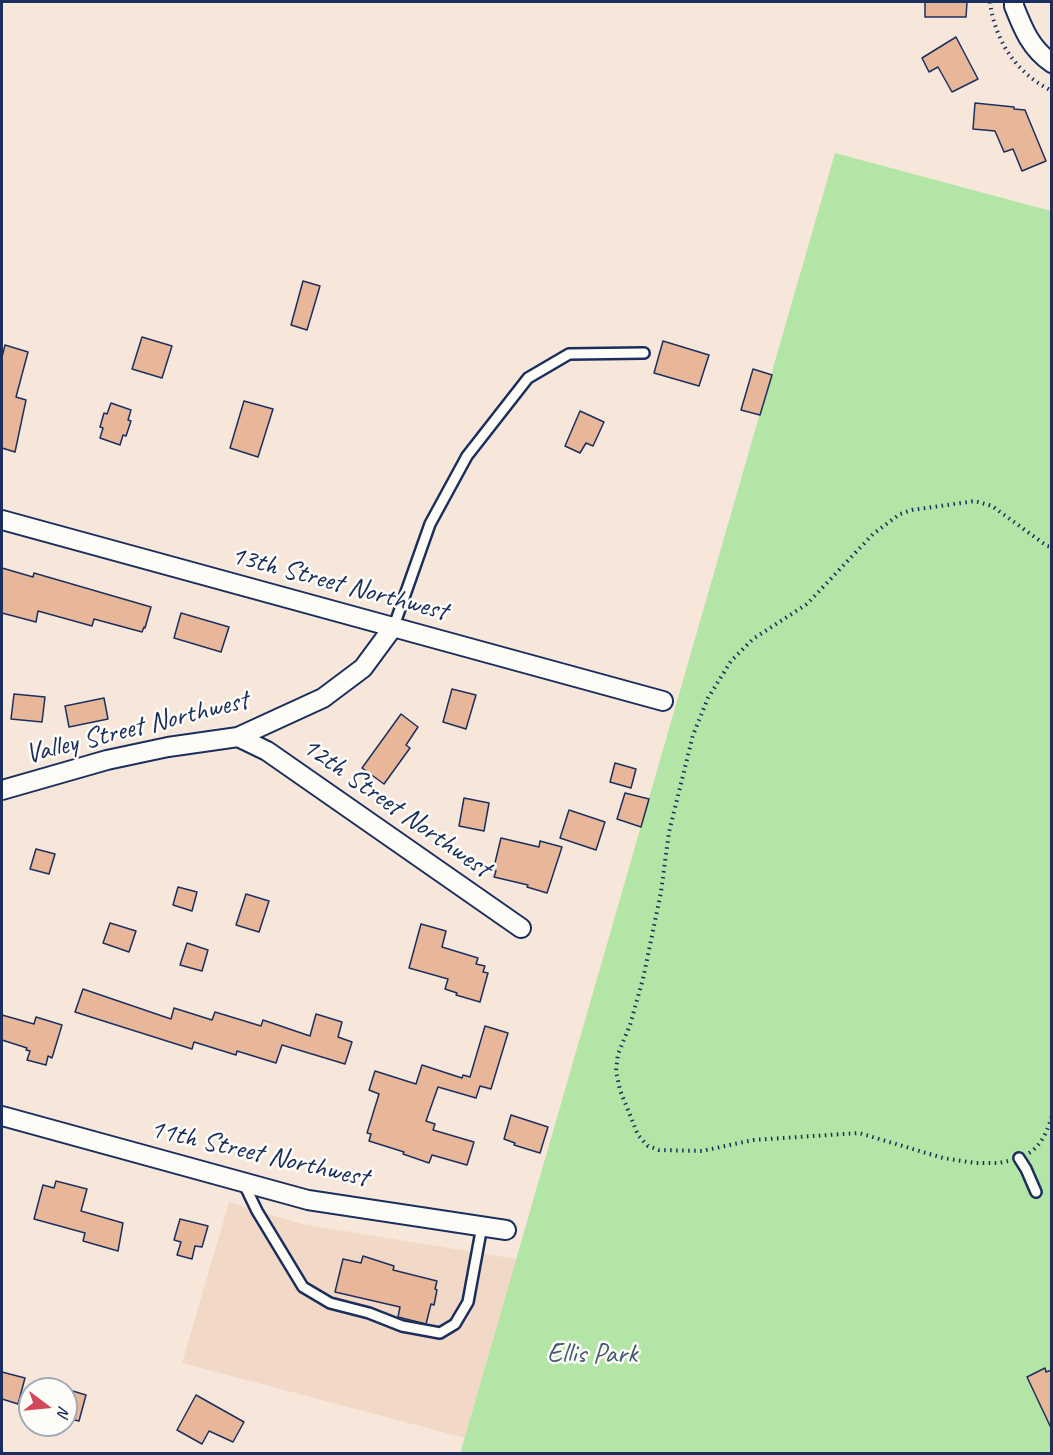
<!DOCTYPE html>
<style>
body{margin:0}
#map{position:relative;width:1053px;height:1455px;overflow:hidden;background:#f7e7db;font-family:Caveat,sans-serif}
canvas{display:block}
.frame{position:absolute;inset:0;border:3px solid #1b2f5e;pointer-events:none}
.north{position:absolute;left:18px;top:1377px;width:60px;height:60px;box-sizing:border-box;background:#fdfcf7;border:2px solid #a3aaba;border-radius:50%;rotate:106deg;font-size:16px;font-weight:700;line-height:24px;text-align:center;color:#1b2f5e}
.north::after{content:'';display:block;margin:auto;width:21px;height:27px;background:#d1495b;clip-path:polygon(50% 0,100% 100%,50% 72%,0 100%)}
</style>
<div id="map">
<canvas width="1053" height="1455"></canvas>
<div class="frame"></div>
<div class="north">N</div>
</div>
<script>
const context = document.querySelector('canvas').getContext('2d');
context.lineJoin = 'round';
function paint(path, color) { context.fillStyle = color; context.fill(path, 'evenodd'); }
function trace(path, color, width, dash) { context.strokeStyle = color; context.lineWidth = width; context.lineCap = dash ? 'butt' : 'round'; context.setLineDash(dash || []); context.stroke(path); }
function drawText(font, color, halo, rows, align = 'center') {
  context.font = font + ' Caveat,sans-serif'; context.lineWidth = 5; context.setLineDash([]); context.textBaseline = 'middle'; context.strokeStyle = halo; context.fillStyle = color; for (const [text, x, y, turn = 0] of rows) {
    context.save(); context.translate(x, y); context.rotate((+turn || 0) * Math.PI / 180); context.textAlign = isNaN(turn) ? turn : align; if (halo) context.strokeText(text, 0, 0); context.fillText(text, 0, 0); context.restore();
  }
}
paint(new Path2D(`
 M 229,1202 L 302,1224 L 516,1259 L 465,1438 L 182,1363 Z`), '#f2d9c7');
paint(new Path2D(`
 M 835,153 L 1051,211 L 1051,1453 L 460,1454 Z`), '#b3e5a6');
const building = new Path2D(`
 M 925,2 L 967,2 L 966,17 L 925,17 Z
 M 956,37 L 978,79 L 952,92 L 938,67 L 929,72 L 922,58 Z
 M 975,103 L 1014,107 L 1014,109 L 1025,110 L 1046,161 L 1022,171 L 1013,149 L 1004,152 L 995,131 L 973,129 Z
 M 303,281 L 320,286 L 307,330 L 291,325 Z
 M 142,337 L 172,346 L 162,378 L 132,369 Z
 M 663,341 L 709,355 L 699,386 L 654,373 Z
 M 5,345 L 28,352 L 16,397 L 26,400 L 15,452 L 2,448 L 2,357 Z
 M 753,369 L 772,375 L 760,415 L 741,410 Z
 M 244,401 L 273,409 L 258,457 L 230,448 Z
 M 111,403 L 131,410 L 128,420 L 131,421 L 126,436 L 123,435 L 120,445 L 100,438 L 103,428 L 100,427 L 104,413 L 107,414 Z
 M 580,411 L 604,422 L 593,446 L 586,443 L 580,453 L 565,446 Z
 M 2,568 L 33,577 L 34,573 L 151,607 L 145,628 L 144,627 L 142,632 L 94,619 L 92,626 L 38,611 L 36,622 L 2,613 Z
 M 181,613 L 229,627 L 221,652 L 174,638 Z
 M 452,689 L 476,695 L 466,729 L 443,722 Z
 M 14,694 L 45,697 L 42,722 L 11,719 Z
 M 104,698 L 108,719 L 69,727 L 65,706 Z
 M 401,714 L 418,727 L 406,745 L 410,748 L 384,784 L 362,768 Z
 M 615,763 L 636,769 L 631,788 L 610,782 Z
 M 625,793 L 649,799 L 641,827 L 617,819 Z
 M 464,798 L 489,803 L 484,831 L 459,826 Z
 M 569,810 L 605,822 L 596,850 L 560,838 Z
 M 501,838 L 539,847 L 540,841 L 562,847 L 547,893 L 527,887 L 528,885 L 494,877 L 496,871 L 493,871 Z
 M 36,849 L 55,854 L 49,874 L 30,869 Z
 M 178,887 L 197,892 L 192,911 L 173,905 Z
 M 246,894 L 269,901 L 259,932 L 236,925 Z
 M 110,923 L 136,931 L 129,952 L 103,943 Z
 M 421,924 L 446,931 L 442,947 L 478,958 L 476,964 L 485,966 L 483,972 L 488,973 L 480,1002 L 456,995 L 457,993 L 445,989 L 448,979 L 409,968 Z
 M 187,943 L 208,950 L 202,971 L 180,965 Z
 M 83,989 L 171,1019 L 174,1008 L 212,1020 L 215,1012 L 261,1026 L 263,1020 L 310,1036 L 316,1014 L 342,1022 L 338,1037 L 352,1042 L 345,1064 L 282,1045 L 276,1063 L 237,1051 L 236,1055 L 194,1042 L 192,1049 L 75,1012 Z
 M 2,1015 L 34,1024 L 36,1017 L 62,1025 L 52,1058 L 48,1056 L 46,1065 L 27,1060 L 30,1051 L 26,1050 L 27,1048 L 2,1040 Z
 M 485,1026 L 508,1033 L 491,1089 L 480,1086 L 476,1098 L 438,1087 L 426,1121 L 435,1124 L 433,1130 L 474,1142 L 467,1165 L 432,1155 L 429,1163 L 403,1154 L 404,1152 L 369,1141 L 371,1134 L 367,1133 L 379,1094 L 369,1090 L 375,1071 L 416,1084 L 422,1065 L 462,1078 L 463,1075 L 470,1077 Z
 M 511,1115 L 548,1127 L 540,1153 L 514,1145 L 515,1143 L 504,1139 Z
 M 56,1181 L 87,1189 L 81,1211 L 123,1223 L 118,1251 L 83,1241 L 85,1233 L 34,1219 L 43,1185 L 54,1188 Z
 M 180,1219 L 208,1226 L 202,1247 L 195,1246 L 192,1259 L 177,1255 L 181,1242 L 174,1240 Z
 M 363,1256 L 394,1266 L 393,1270 L 437,1281 L 435,1289 L 437,1290 L 434,1305 L 431,1304 L 426,1324 L 398,1317 L 400,1307 L 335,1292 L 343,1259 L 361,1263 Z
 M 1045,1368 L 1046,1372 L 1052,1370 L 1052,1430 L 1027,1377 Z
 M 2,1372 L 25,1378 L 18,1404 L 2,1399 Z
 M 66,1389 L 86,1395 L 79,1421 L 66,1418 Z
 M 196,1395 L 244,1422 L 233,1442 L 209,1431 L 202,1444 L 177,1430 Z`);
paint(building, '#e8b799');
trace(building, '#1b2f5e', 1.5);
const lane = new Path2D(`
 M 394,626 L 430,524 L 467,456 L 528,378 L 569,354 L 644,353
 M 1019,1158 L 1026,1169 L 1036,1192
 M 244,1184 L 257,1211 L 303,1287 L 330,1303 L 369,1313 L 402,1326 L 440,1333 L 455,1324 L 468,1302 L 482,1226`);
const street = new Path2D(`
 M 1014,2 L 1014,6 C 1023,29 1031,49 1052,63
 M 2,520 L 663,701
 M 238,737 L 267,751 L 521,928
 M 2,790 L 107,760 L 168,747 L 238,737 L 323,698 L 363,668 L 394,626
 M 2,1116 L 308,1200 L 506,1230`);
trace(lane, '#1b2f5e', 14);
trace(street, '#1b2f5e', 22);
trace(new Path2D(`
 M 990,2 C 995,41 1016,73 1052,91
 M 1029,1153 C 1042,1145 1048,1129 1052,1116
 M 1008,1161 L 999,1163 L 975,1163 L 943,1158 L 859,1133 L 753,1140 L 702,1151 L 659,1150 L 648,1146 L 638,1135 L 620,1090 L 616,1071 L 618,1054 L 630,1025 L 643,979 L 661,892 L 669,832 L 693,735 L 708,698 L 731,661 L 753,639 L 807,604 L 873,534 L 900,514 L 912,510 L 975,501 L 992,506 L 1047,546 L 1052,547`), '#1b2f5e', 4, [1.5, 4.5]);
trace(lane, '#fdfcf7', 9);
trace(street, '#fdfcf7', 18);
drawText('28px', '#1b2f5e', '#fdfcf7', [
 ["13th Street Northwest",339,584,15],
 ["Valley Street Northwest",137,728,-14],
 ["12th Street Northwest",396,808,35],
 ["11th Street Northwest",259,1154,13]
]);
drawText('28px', '#415c70', '#fdfcf7', [
 ["Ellis Park",592,1355]
]);
</script>
